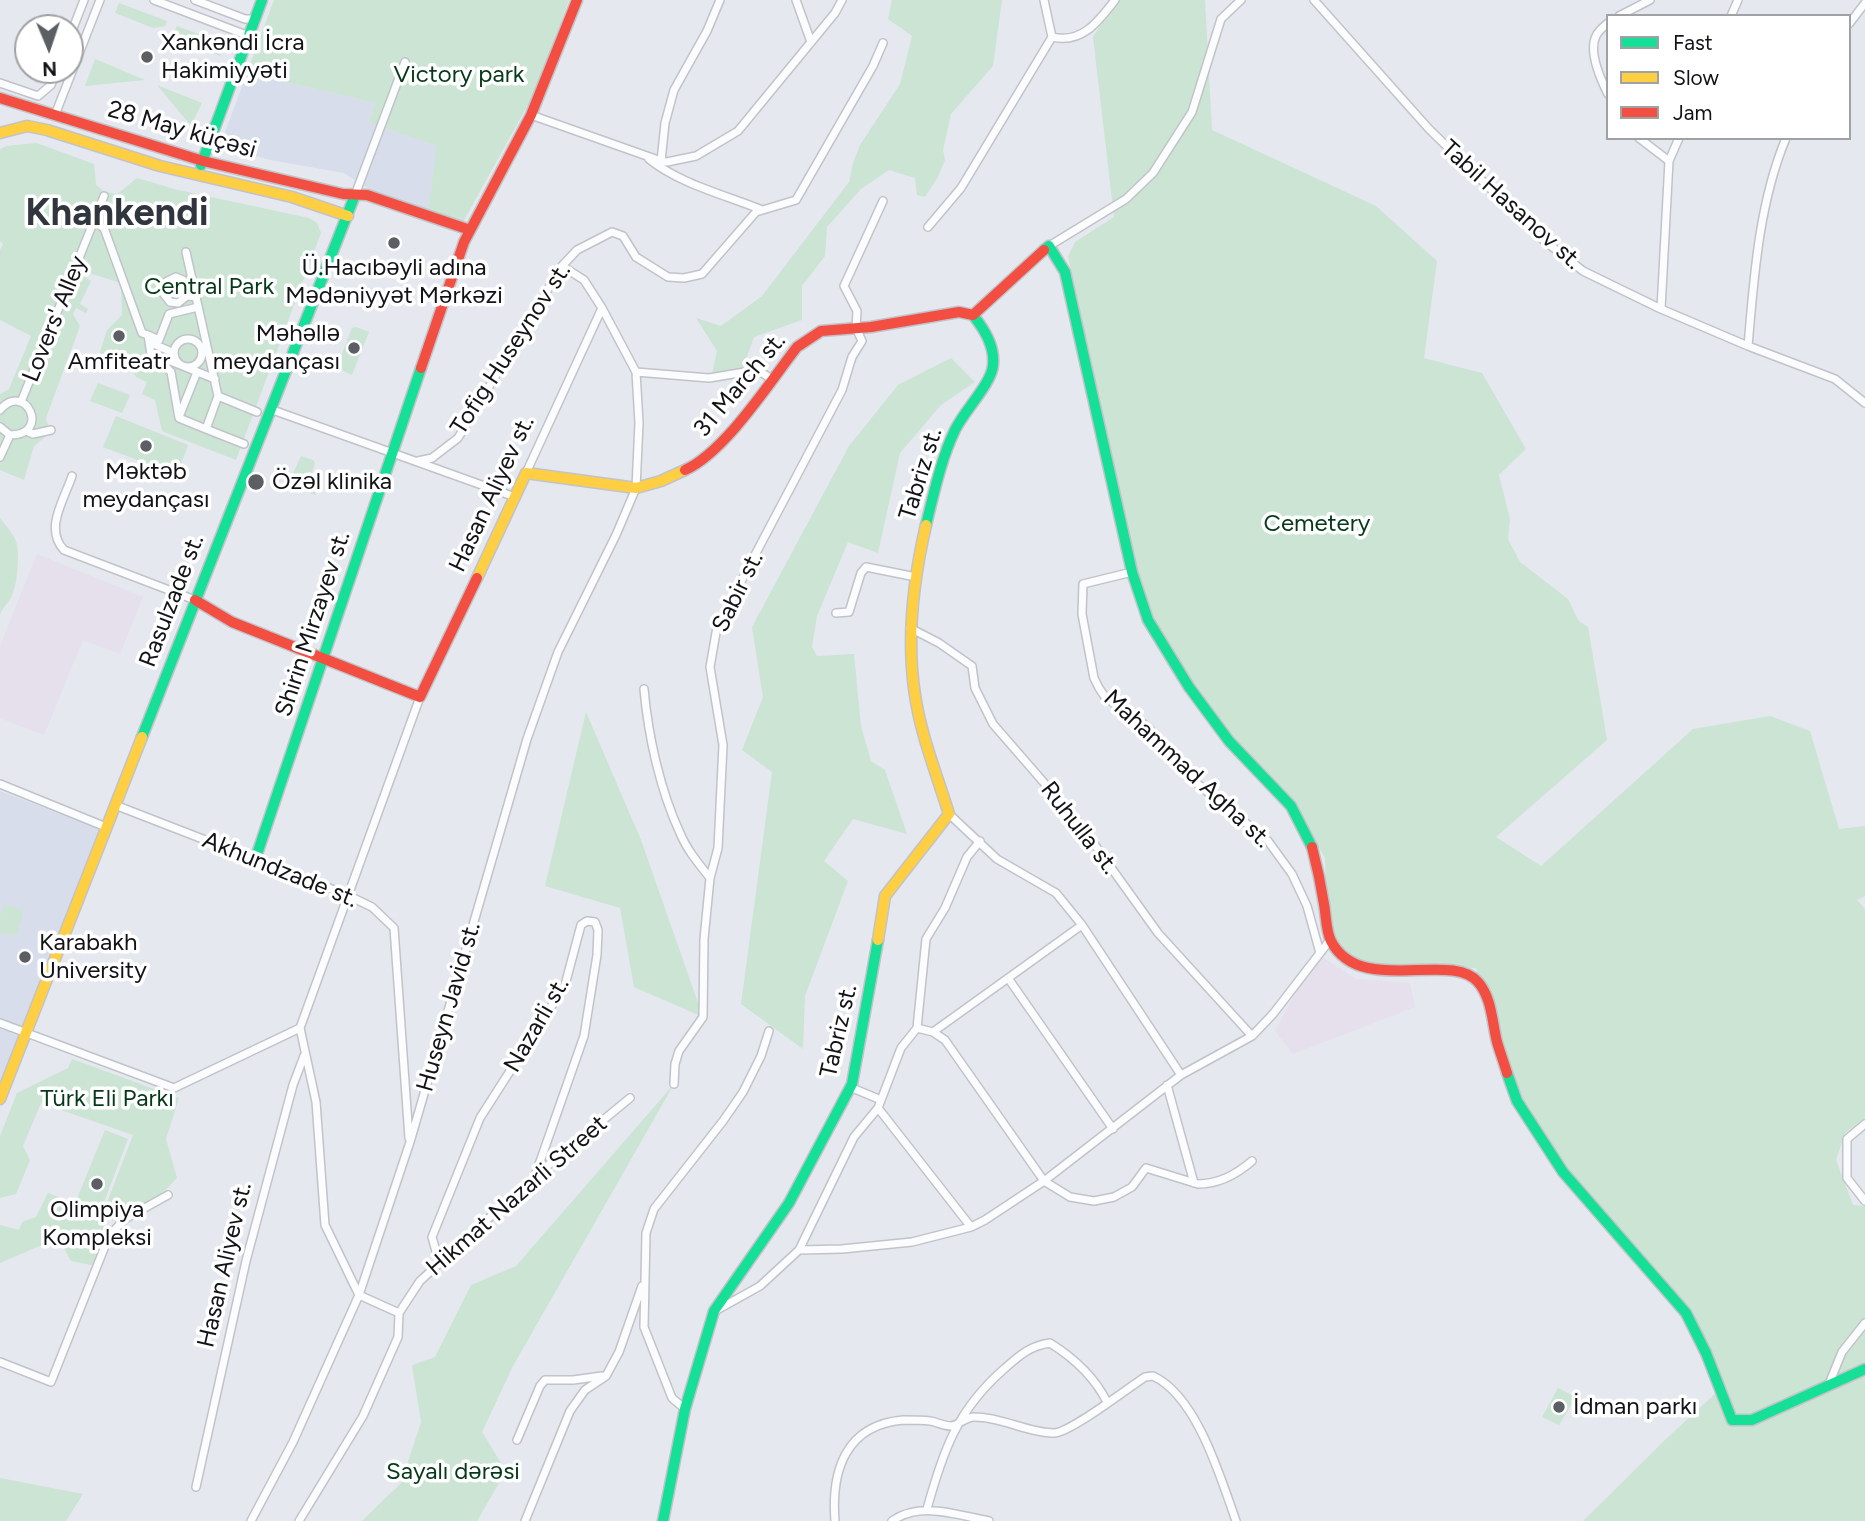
<!DOCTYPE html>
<meta charset="utf-8">
<style>
body{margin:0}
#map{position:relative;width:1865px;height:1521px;overflow:hidden;background:#e5e8ef;font-family:Figtree,sans-serif}
canvas{display:block}
.legend{position:absolute;left:1606px;top:14px;width:245px;height:126px;box-sizing:border-box;background:#fff;border:2px solid #a0a1a2;margin:0;padding:9px 12px;list-style:none;font-size:21px;color:#111316}
.legend li{display:flex;align-items:center;gap:14px;height:35px}
.legend b{width:35px;border:2px solid #a0a1a2}
.north{position:absolute;left:14px;top:14px;width:70px;height:70px;box-sizing:border-box;background:#fff;border:2px solid #a0a1a2;border-radius:50%;rotate:178deg;font-size:19px;font-weight:700;line-height:28px;text-align:center;color:#111316}
.north::after{content:'';display:block;margin:auto;width:24px;height:32px;background:#5b5e62;clip-path:polygon(50% 0,100% 100%,50% 72%,0 100%)}
</style>
<div id="map">
<canvas width="1865" height="1521"></canvas>
<ul class="legend">
<li><b style="height:9px;background:#16e098"></b>Fast</li>
<li><b style="height:9px;background:#ffcf43"></b>Slow</li>
<li><b style="height:9px;background:#f24e42"></b>Jam</li>
</ul>
<div class="north">N</div>
</div>
<script>
const context = document.querySelector('canvas').getContext('2d');
context.lineJoin = 'round';
function paint(path, color) { context.fillStyle = color; context.fill(path, 'evenodd'); }
function trace(path, color, width, dash) { context.strokeStyle = color; context.lineWidth = width; context.lineCap = dash ? 'butt' : 'round'; context.setLineDash(dash || []); context.stroke(path); }
function drawText(font, color, halo, rows, align = 'center') {
  context.font = font + ' Figtree,sans-serif'; context.lineWidth = 7; context.setLineDash([]); context.textBaseline = 'middle'; context.strokeStyle = halo; context.fillStyle = color; for (const [text, x, y, turn = 0] of rows) {
    context.save(); context.translate(x, y); context.rotate((+turn || 0) * Math.PI / 180); context.textAlign = isNaN(turn) ? turn : align; if (halo) context.strokeText(text, 0, 0); context.fillText(text, 0, 0); context.restore();
  }
}
paint(new Path2D(`
 M 247,73 L 376,103 L 368,122 L 438,146 L 428,212 L 371,190 L 344,173 L 270,160 L 220,146 Z
 M 0,791 L 99,829 L 0,1084 Z`), '#d7ddea');
paint(new Path2D(`
 M 37,554 L 143,597 L 120,654 L 83,640 L 44,735 L 0,718 L 0,646 Z
 M 1322,957 L 1356,979 L 1410,983 L 1415,1007 L 1293,1054 L 1275,1031 L 1302,981 Z`), '#e6dfec');
paint(new Path2D(`
 M 274,0 L 569,0 L 535,92 L 462,224 L 428,212 L 437,146 L 368,122 L 376,103 L 247,73 Z
 M 892,0 L 1002,0 L 993,66 L 951,114 L 943,150 L 945,160 L 938,177 L 925,197 L 917,195 L 915,178 L 889,170 L 861,189 L 827,227 L 825,256 L 802,286 L 802,320 L 754,337 L 742,370 L 712,374 L 717,351 L 696,318 L 721,326 L 762,296 L 849,182 L 853,163 L 860,145 L 900,84 L 912,36 L 888,19 Z
 M 1116,0 L 1205,0 L 1212,130 L 1376,206 L 1437,261 L 1424,358 L 1482,373 L 1526,449 L 1499,475 L 1510,519 L 1508,539 L 1520,562 L 1568,599 L 1578,620 L 1588,627 L 1607,740 L 1496,837 L 1541,866 L 1693,729 L 1770,716 L 1810,731 L 1839,829 L 1865,826 L 1865,896 L 1857,900 L 1865,909 L 1865,1118 L 1845,1133 L 1836,1160 L 1853,1205 L 1865,1206 L 1865,1521 L 1583,1521 L 1665,1440 L 1718,1391 L 1703,1338 L 1622,1250 L 1561,1177 L 1508,1083 L 1476,968 L 1416,972 L 1372,970 L 1337,944 L 1326,894 L 1325,858 L 1297,810 L 1230,739 L 1154,628 L 1136,579 L 1068,256 L 1075,242 L 1114,217 L 1093,37 Z
 M 119,3 L 167,21 L 165,26 L 153,28 L 115,13 Z
 M 177,26 L 225,44 L 220,56 L 183,42 L 180,34 L 175,30 Z
 M 95,59 L 145,80 L 85,86 Z
 M 157,85 L 202,103 L 191,126 Z
 M 37,143 L 94,164 L 96,185 L 105,192 L 117,194 L 137,178 L 178,190 L 309,218 L 317,223 L 321,233 L 236,460 L 162,431 L 155,400 L 142,394 L 147,382 L 136,377 L 131,370 L 98,358 L 107,330 L 122,315 L 121,288 L 118,282 L 79,270 L 67,302 L 80,274 L 91,281 L 80,304 L 88,309 L 86,313 L 76,308 L 73,314 L 80,326 L 46,418 L 50,433 L 34,446 L 24,480 L 0,470 L 0,394 L 9,389 L 31,336 L 0,320 L 0,250 L 3,244 L 0,241 L 0,149 L 6,146 Z
 M 356,327 L 369,332 L 352,375 L 339,369 L 338,364 L 352,328 Z
 M 951,358 L 975,382 L 941,405 L 900,453 L 878,553 L 848,542 L 817,616 L 812,647 L 817,656 L 854,654 L 861,726 L 871,761 L 885,770 L 907,834 L 853,819 L 824,861 L 848,881 L 805,996 L 803,1049 L 741,1004 L 772,772 L 742,750 L 763,697 L 752,627 L 849,446 L 898,385 Z
 M 98,383 L 130,395 L 122,413 L 90,401 Z
 M 116,416 L 188,445 L 177,475 L 103,447 Z
 M 301,456 L 313,460 L 315,463 L 312,473 L 319,485 L 315,495 L 291,486 L 290,480 Z
 M 0,518 C 6,526 12,532 16,541 C 20,554 18,589 9,601 C 5,606 3,608 0,614 Z
 M 586,712 L 641,840 L 703,1017 L 634,987 L 620,908 L 545,886 Z
 M 5,904 L 22,910 L 23,915 L 16,936 L 0,933 L 0,917 Z
 M 72,1059 L 179,1098 L 166,1139 L 177,1178 L 156,1200 L 117,1222 L 108,1219 C 102,1234 101,1249 95,1263 L 91,1265 L 71,1261 L 58,1238 L 0,1263 L 0,1225 L 19,1230 L 22,1222 L 36,1217 L 48,1193 L 103,1213 L 133,1135 L 41,1103 L 23,1146 L 30,1160 L 16,1194 L 0,1198 L 0,1136 L 17,1093 L 68,1068 Z
 M 674,1084 L 513,1366 L 482,1432 L 506,1471 L 477,1521 L 362,1521 L 401,1483 L 421,1422 L 412,1365 L 435,1357 L 471,1285 L 516,1266 Z
 M 105,1130 L 128,1139 L 101,1210 L 76,1201 Z
 M 1558,1388 L 1576,1397 L 1559,1425 L 1542,1417 Z
 M 0,1478 L 83,1494 L 66,1521 L 0,1521 Z`), '#cbe4d4');
const street = new Path2D(`
 M 154,0 L 249,36
 M 195,0 L 245,19 L 255,19
 M 796,0 L 811,42
 M 1314,0 L 1429,129 L 1541,238 L 1583,271 L 1661,309 L 1748,346 L 1835,379 L 1865,403
 M 1619,16 L 1650,0
 M 1731,16 L 1738,0
 M 1608,23 C 1603,27 1598,31 1596,36 C 1588,52 1601,80 1608,94
 M 1849,24 L 1865,3
 M 70,36 L 84,0
 M 1052,37 C 1082,44 1098,22 1115,0
 M 0,83 L 38,96 L 51,85 L 57,70
 M 55,115 L 100,0
 M 531,115 L 661,161 L 667,162 L 696,156 L 738,131 L 835,13 L 842,0
 M 1639,138 L 1669,161
 M 649,159 C 680,184 725,195 762,210
 M 661,161 L 665,123 L 674,90 L 707,31 L 720,0
 M 355,195 L 405,62
 M 93,221 L 104,228 L 142,333 L 148,335
 M 928,227 L 961,188 L 1052,37 L 1044,0
 M 1049,246 L 1126,199 L 1153,173 L 1192,112 L 1221,19 L 1241,0
 M 186,252 L 218,396 L 206,429 L 244,444
 M 187,296 L 187,285 L 183,280 L 176,277 L 166,282 L 163,293 L 170,302 L 178,303 L 187,296 L 196,297
 M 198,307 L 169,314 L 159,340 L 148,335 L 152,361 L 166,367 L 171,372 L 179,418 L 206,429
 M 1661,309 L 1669,161 L 1679,138
 M174 353a14 14 0 1 1 28 0a14 14 0 1 1-28 0Z
 M 149,342 L 174,353
 M 1748,346 C 1754,276 1759,203 1786,138
 M 151,353 L 215,379
 M 636,372 L 709,378 L 757,370 L 772,379
 M 218,396 L 257,412
 M 21,402 L 104,196
 M 270,409 L 515,497
 M 0,410 C 25,380 52,435 10,435 L 0,427
 M 179,417 L 197,372
 M 26,431 L 33,434 L 51,430
 M 0,457 L 10,435
 M 418,461 L 432,458 L 458,438 L 562,266 L 577,250 L 612,232 L 623,236 L 636,257 L 668,277 L 684,278 L 702,274 L 756,212 L 796,200 L 873,66 L 883,43
 M 526,473 L 602,308
 M 72,476 C 64,500 44,529 64,550 L 195,600
 M 1132,572 L 1083,584 L 1082,614 L 1094,678 L 1099,688 L 1105,697 L 1148,727 L 1194,781 L 1268,841 L 1292,874 L 1307,906 L 1320,953
 M 836,613 L 849,612 L 861,573 L 866,567 L 916,577
 M 910,628 L 939,643 L 972,666 L 975,688 L 993,724 L 1079,823 L 1158,933 L 1252,1036
 M 644,689 C 648,735 660,790 680,833 C 687,850 699,864 710,878
 M 0,784 L 106,827
 M 115,805 L 347,895 L 372,907 L 394,928 L 409,1138
 M 949,814 L 997,859 L 1056,893 L 1082,925 L 1181,1075
 M 1008,978 L 1113,1129
 M 0,1023 L 174,1088 L 300,1028
 M 917,1028 L 933,1032 L 945,1040 L 1044,1181 L 1070,1197 L 1094,1201 L 1114,1197 L 1132,1187 L 1146,1168 L 1198,1184 C 1219,1184 1237,1174 1252,1161
 M 933,1032 L 1082,925
 M 674,1084 L 675,1064 L 679,1051 L 703,1017 L 704,939 L 710,878 L 718,848 L 723,745 L 710,667 L 717,627 L 842,390 L 852,357 L 862,341 L 856,328 L 857,311 L 844,286 L 883,201
 M 1167,1085 L 1194,1183
 M 850,1087 L 881,1100
 M 878,1108 L 971,1227
 M 1865,1124 L 1847,1139 L 1847,1178 L 1865,1201
 M 799,1250 L 854,1137 L 878,1108 L 901,1048 L 917,1028 L 926,939 L 945,908 L 967,857 L 980,841
 M 439,1262 L 432,1237 L 480,1118 L 565,985 L 581,925 L 587,921 L 595,922 L 598,930 L 597,955 L 584,1036 L 535,1176
 M 717,1310 L 760,1286 L 799,1250 L 842,1249 L 912,1242 L 971,1227 L 985,1220 L 1044,1181 L 1181,1075 L 1252,1036 L 1273,1014 L 1330,940
 M 399,1313 L 359,1295 L 325,1225 L 316,1102 L 300,1028 L 420,697
 M 0,1362 L 51,1382 L 109,1236 L 125,1219 L 168,1195
 M 606,1376 L 619,1352 L 642,1286
 M 1829,1384 L 1842,1352 L 1865,1323
 M 685,1409 L 672,1398 L 644,1327 L 646,1233 L 654,1209 L 723,1121 L 743,1092 L 761,1056 L 769,1031
 M 517,1440 L 540,1386 L 545,1380 L 573,1380 L 602,1376
 M 196,1487 L 246,1261 L 293,1085 L 304,1056
 M 927,1509 C 943,1451 957,1410 1004,1369 C 1019,1356 1029,1346 1050,1343 C 1074,1358 1094,1376 1107,1402
 M 251,1521 L 293,1442 L 359,1295 L 410,1142 L 527,739 L 558,652 L 616,535 L 636,488 L 639,423 L 636,372 L 602,308 L 584,280 L 562,266
 M 299,1521 L 363,1416 L 398,1337 L 399,1313 L 420,1281 L 535,1176 L 630,1098
 M 525,1521 L 570,1411 L 585,1390 L 606,1376
 M 835,1521 C 831,1470 846,1425 903,1420 C 912,1420 922,1420 930,1421 C 937,1422 944,1426 951,1426 C 960,1425 966,1416 975,1417 C 1002,1417 1028,1433 1054,1433 C 1070,1433 1128,1388 1145,1377 L 1153,1376 C 1197,1396 1221,1479 1236,1521
 M 892,1521 C 921,1501 957,1515 989,1521`);
const fast = new Path2D(`
 M 201,165 L 262,0
 M 1044,250 L 1049,246 L 1065,272 L 1132,572 L 1148,620 L 1189,687 L 1229,741 L 1291,806 L 1312,847
 M 926,525 C 934,493 941,459 955,430 C 964,411 992,383 993,365 C 995,346 984,329 973,315
 M 142,737 L 355,195
 M 255,860 L 421,368
 M 1507,1073 L 1517,1101 L 1563,1172 L 1686,1313 L 1706,1353 L 1732,1420 L 1752,1420 L 1865,1369
 M 663,1521 L 685,1409 L 714,1311 L 789,1203 L 852,1084 L 878,940`);
const slow = new Path2D(`
 M 0,133 L 27,126 L 47,130 L 160,166 L 292,197 L 348,216
 M 477,578 L 526,473 L 636,488 L 661,481 L 685,470
 M 878,940 L 885,896 L 949,814 C 937,775 921,736 915,695 C 906,638 913,581 926,525
 M 0,1099 L 142,737`);
const jam = new Path2D(`
 M 0,98 L 203,161 L 343,194 L 367,195 L 470,230
 M 421,368 L 464,242 L 531,115 L 577,0
 M 685,470 C 725,452 769,383 797,347 L 821,331 L 871,327 L 959,312 L 973,315 L 1044,250
 M 195,600 L 232,622 L 420,697 L 477,578
 M 1312,847 C 1317,866 1321,885 1324,904 C 1326,915 1326,931 1331,941 C 1360,997 1451,950 1478,982 C 1492,998 1492,1022 1497,1042 C 1500,1052 1504,1063 1507,1073`);
trace(street, '#c1c3c8', 10);
trace(fast, '#c1c3c8', 13);
trace(slow, '#c1c3c8', 13);
trace(jam, '#c1c3c8', 13);
trace(street, '#fbfcfd', 7);
trace(fast, '#16e098', 10);
trace(slow, '#ffcf43', 10);
trace(jam, '#f24e42', 10);
for (const [x, y, r, color] of [
 [147,57,7,"#5b5e62"],
 [394,243,7,"#5b5e62"],
 [119,336,7,"#5b5e62"],
 [354,348,7,"#5b5e62"],
 [146,446,7,"#5b5e62"],
 [256,482,9,"#5b5e62"],
 [25,957,7,"#5b5e62"],
 [97,1184,7,"#5b5e62"],
 [1559,1407,7,"#5b5e62"]
]) { const dot = new Path2D(); dot.arc(x, y, r, 0, 2 * Math.PI); context.fillStyle = color; context.fill(dot); trace(dot, '#fff', 2.5); }
drawText('24px', '#111316', '#fff', [
 ["Xankəndi İcra",161,43],
 ["Hakimiyyəti",161,71],
 ["Ü.Hacıbəyli adına",394,268,"center"],
 ["Mədəniyyət Mərkəzi",394,296,"center"],
 ["Məhəllə",340,334,"right"],
 ["meydançası",340,362,"right"],
 ["Amfiteatr",119,362,"center"],
 ["Məktəb",146,472,"center"],
 ["meydançası",146,500,"center"],
 ["Özəl klinika",272,482],
 ["Karabakh",39,943],
 ["University",39,971],
 ["Olimpiya",97,1210,"center"],
 ["Kompleksi",97,1238,"center"],
 ["İdman parkı",1573,1407]
], 'left');
drawText('24px', '#063919', '#fff', [
 ["Victory park",459,75],
 ["Central Park",209,287],
 ["Cemetery",1317,524],
 ["Türk Eli Parkı",107,1099],
 ["Sayalı dərəsi",453,1472]
]);
drawText('24px', '#111316', '#fff', [
 ["28 May küçəsi",182,130,16],
 ["Tabil Hasanov st.",1511,205,42],
 ["Lovers' Alley",55,319,-68],
 ["Tofig Huseynov st.",511,349,-57],
 ["31 March st.",740,385,-50],
 ["Tabriz st.",921,474,-73],
 ["Hasan Aliyev st.",492,494,-65],
 ["Sabir st.",738,592,-64],
 ["Rasulzade st.",172,601,-69],
 ["Shirin Mirzayev st.",313,624,-72],
 ["Mahammad Agha st.",1187,769,43],
 ["Ruhulla st.",1079,828,52],
 ["Akhundzade st.",280,870,22],
 ["Huseyn Javid st.",449,1007,-74],
 ["Nazarli st.",537,1025,-60],
 ["Tabriz st.",839,1031,-77],
 ["Hikmat Nazarli Street",517,1196,-41],
 ["Hasan Aliyev st.",225,1265,-77]
]);
drawText('bold 38px', '#31363e', '#fff', [
 ["Khankendi",117,214]
]);
</script>
